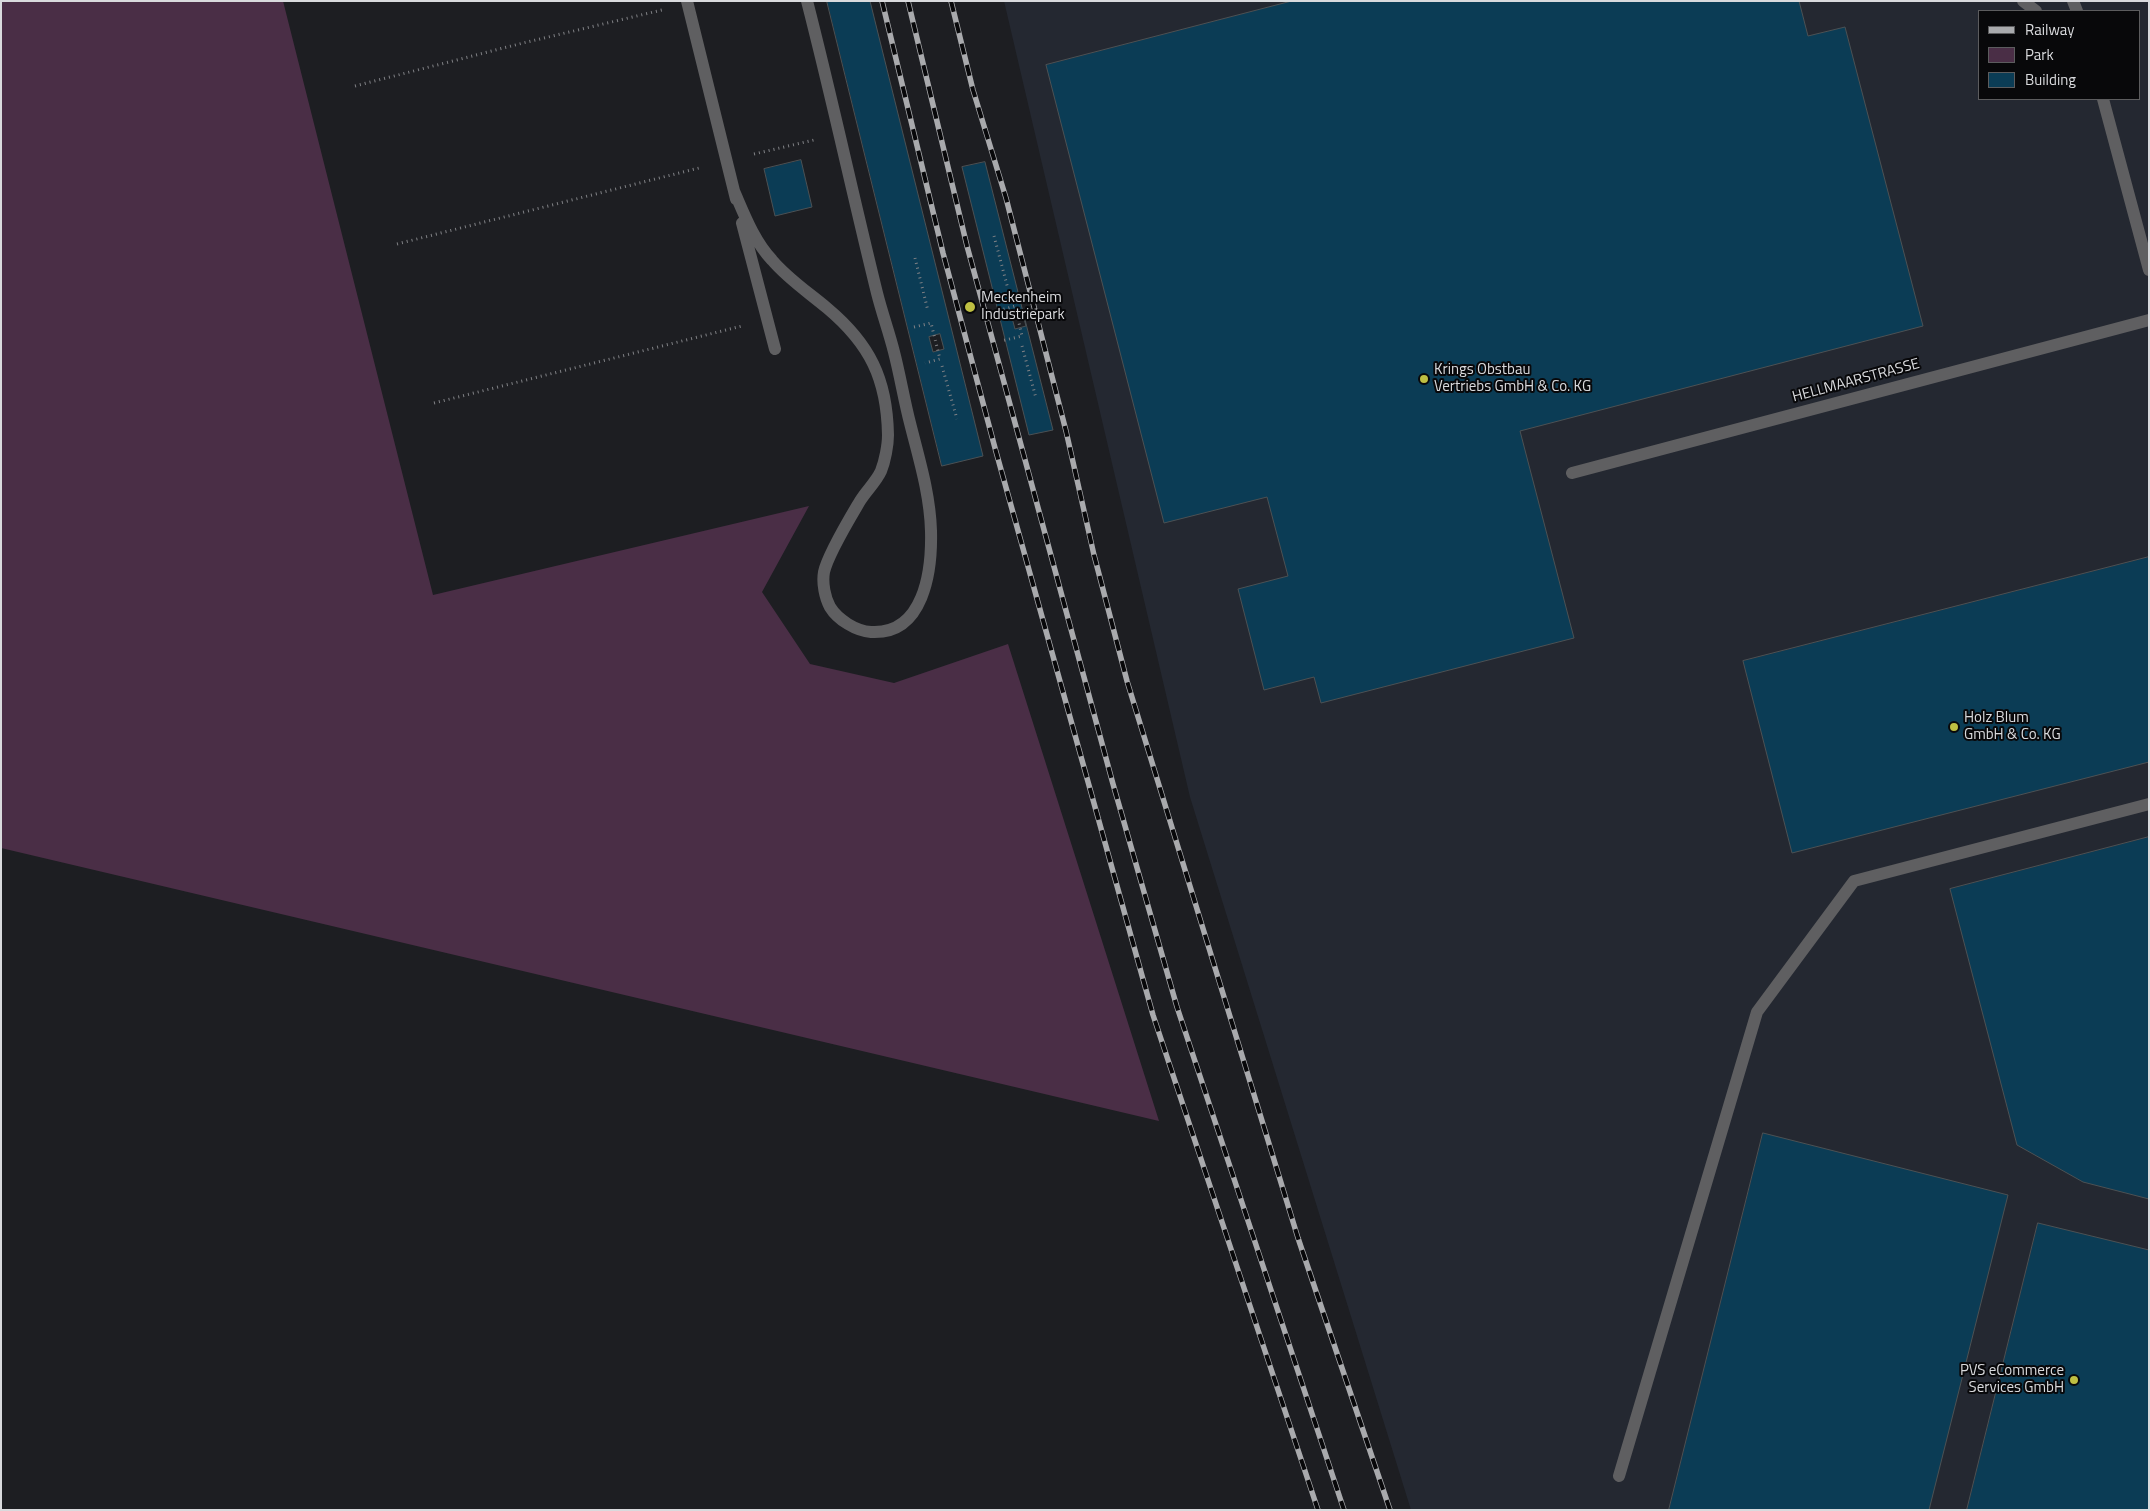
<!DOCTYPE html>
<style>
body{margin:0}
#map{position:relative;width:2150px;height:1511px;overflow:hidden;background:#1d1e22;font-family:"Titillium Web",sans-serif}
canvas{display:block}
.frame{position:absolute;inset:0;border:2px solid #d9dadd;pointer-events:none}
.legend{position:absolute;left:1978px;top:10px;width:162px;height:90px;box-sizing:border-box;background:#08080a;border:1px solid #5c5c5e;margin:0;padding:6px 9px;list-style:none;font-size:15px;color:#d9dadd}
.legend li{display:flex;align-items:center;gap:10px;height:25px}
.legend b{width:25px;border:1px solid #5c5c5e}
</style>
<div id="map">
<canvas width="2150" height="1511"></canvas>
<div class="frame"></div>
<ul class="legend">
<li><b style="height:6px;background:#a9aaad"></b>Railway</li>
<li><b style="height:14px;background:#4a2e46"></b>Park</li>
<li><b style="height:14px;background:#0b3c55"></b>Building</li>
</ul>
</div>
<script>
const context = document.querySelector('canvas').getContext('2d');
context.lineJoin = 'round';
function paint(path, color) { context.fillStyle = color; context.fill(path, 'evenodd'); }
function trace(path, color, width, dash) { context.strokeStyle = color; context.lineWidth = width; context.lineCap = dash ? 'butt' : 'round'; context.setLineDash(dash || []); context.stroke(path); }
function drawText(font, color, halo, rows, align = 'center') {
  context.font = font + ' "Titillium Web",sans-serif'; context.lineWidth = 4; context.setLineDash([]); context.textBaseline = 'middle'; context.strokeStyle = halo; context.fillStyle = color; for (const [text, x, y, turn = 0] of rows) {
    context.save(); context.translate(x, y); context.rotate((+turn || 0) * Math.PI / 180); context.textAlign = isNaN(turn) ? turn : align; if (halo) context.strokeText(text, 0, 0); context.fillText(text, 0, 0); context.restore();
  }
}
paint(new Path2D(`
 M 1004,1 L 2149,1 L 2149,1510 L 1411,1510 L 1190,797 ZM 1979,11 L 2139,11 L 2139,99 L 1979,99 Z`), '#242831');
paint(new Path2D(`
 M 1,1 L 283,1 L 433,595 L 809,506 L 762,592 L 810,664 L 894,683 L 1008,644 L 1159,1121 L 1,848 Z`), '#4a2e46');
const building = new Path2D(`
 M 827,1 L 870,1 L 983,456 L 942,466 Z
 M 1292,1 L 1799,1 L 1808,36 L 1845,27 L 1923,326 L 1520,431 L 1574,638 L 1321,703 L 1314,677 L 1264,690 L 1238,589 L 1288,576 L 1267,497 L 1164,523 L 1046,65 Z
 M 801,160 L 812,207 L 775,216 L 764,169 Z
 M 985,162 L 1053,430 L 1029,435 L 962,167 Z
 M 1022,311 L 1026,326 L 1015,329 L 1011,314 Z
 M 940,334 L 944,349 L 933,352 L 929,337 Z
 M 2149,557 L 2149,762 L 1792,853 L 1743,661 Z
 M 2149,837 L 2149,1199 L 2083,1182 L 2017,1145 L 1950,889 Z
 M 1763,1133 L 2008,1195 L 1929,1510 L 1669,1510 Z
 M 2038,1223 L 2149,1250 L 2149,1510 L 1967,1510 Z`);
paint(building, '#0b3c55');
trace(building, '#4c5154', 1);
trace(new Path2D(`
 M 355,86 L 523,43 L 662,10
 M 754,154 L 814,140
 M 994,236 L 1008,289
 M 397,244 L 699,168
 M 915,258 L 928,311
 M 994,312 L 1015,306 L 1022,336 L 1001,341
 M 914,327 L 931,323 L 940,359 L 925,363
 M 1022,346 L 1036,398
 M 942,366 L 957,419
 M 434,403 L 742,326`), '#818286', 3, [1, 4]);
trace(new Path2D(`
 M 687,1 L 736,199
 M 2023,1 L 2036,11
 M 2073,1 L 2077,11
 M 2103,99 L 2149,270
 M 734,191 C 744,214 754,241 772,260 C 788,279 808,292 827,308 C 870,344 887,379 888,435 C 888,445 885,461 881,471 C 876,482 866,491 860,501 C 850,518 828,554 824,572 C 822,583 825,598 830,607 C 838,620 856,631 871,632 C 924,635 932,571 931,531 C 930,494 919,459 910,423 C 904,400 900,375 894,352 C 889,332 882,313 877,293 C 853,196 832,98 807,1
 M 742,223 L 775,349
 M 1572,473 L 2149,320
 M 1619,1476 L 1757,1012 L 1854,881 L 2149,804`), '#5f5f61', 12);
const rail = new Path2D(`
 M 882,1 L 943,253 L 995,448 L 1153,1015 L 1318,1510
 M 908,1 L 967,246 L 1113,784 L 1177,1007 L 1344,1510
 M 951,1 L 973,90 L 1006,198 L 1066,431 L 1094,555 L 1127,681 L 1298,1238 L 1390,1510`);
trace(rail, '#a9aaad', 5.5);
trace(rail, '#08080a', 4, [11]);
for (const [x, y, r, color] of [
 [970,307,6,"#bebf42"],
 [1424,379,5,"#bebf42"],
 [1954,727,5,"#bebf42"],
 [2074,1380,5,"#bebf42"]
]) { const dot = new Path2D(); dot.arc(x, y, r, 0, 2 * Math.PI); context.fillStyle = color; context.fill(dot); trace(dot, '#08080a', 2); }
drawText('15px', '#d9dadd', '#08080a', [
 ["Meckenheim",981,298],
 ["Industriepark",981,315],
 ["Krings Obstbau",1434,370],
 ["Vertriebs GmbH & Co. KG",1434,387],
 ["Holz Blum",1964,718],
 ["GmbH & Co. KG",1964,735],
 ["PVS eCommerce",2064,1371,"right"],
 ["Services GmbH",2064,1388,"right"]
], 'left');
drawText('15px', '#d9dadd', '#08080a', [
 ["HELLMAARSTRASSE",1856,381,-15]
]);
</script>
